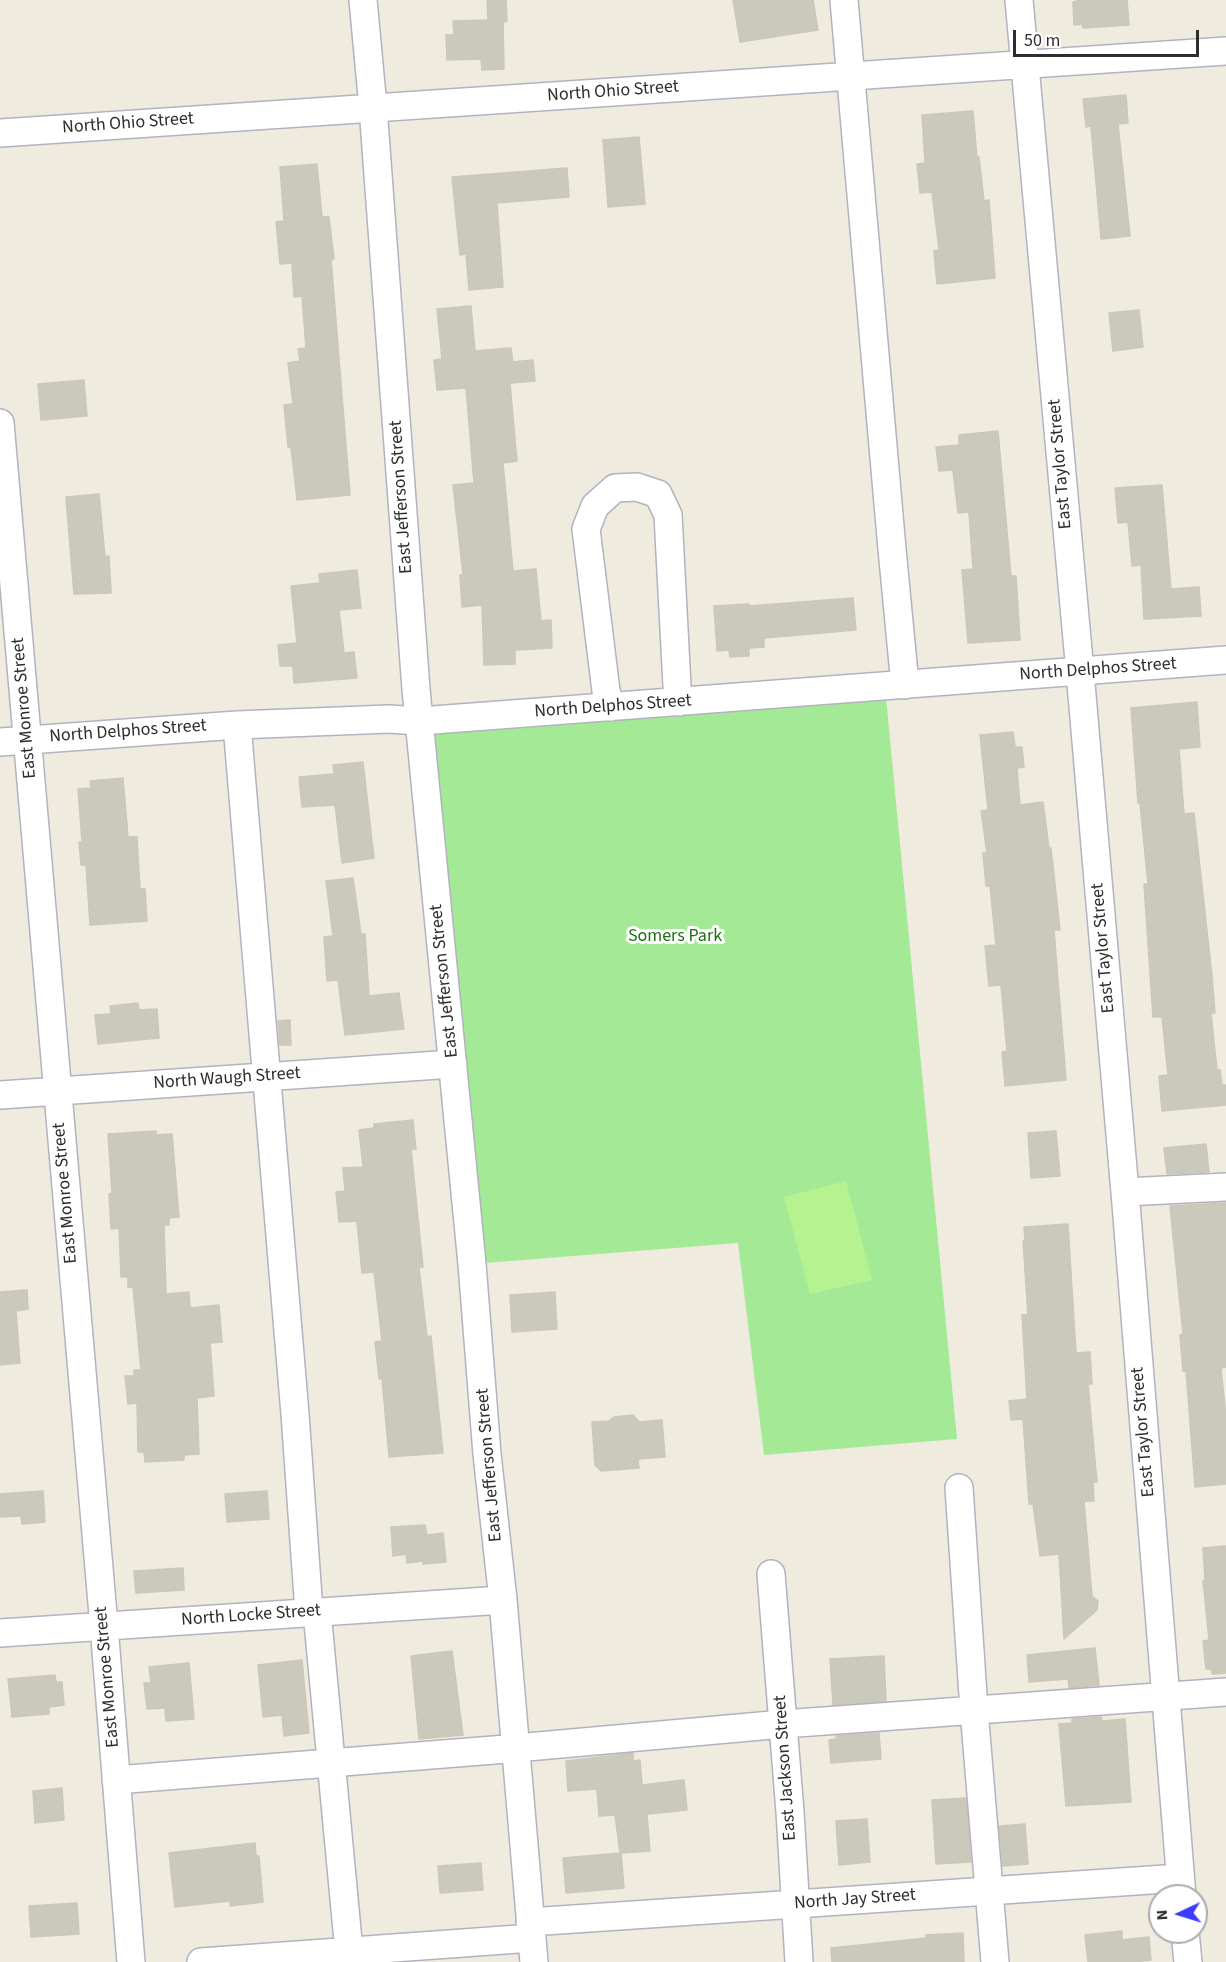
<!DOCTYPE html>
<style>
body{margin:0}
#map{position:relative;width:1226px;height:1962px;overflow:hidden;background:#efebde;font-family:"Source Sans 3",sans-serif}
canvas{display:block}
.north{position:absolute;left:1148px;top:1884px;width:60px;height:60px;box-sizing:border-box;background:#fff;border:2px solid #ababab;border-radius:50%;rotate:266deg;font-size:16px;font-weight:700;line-height:24px;text-align:center;color:#2d2d2d}
.north::after{content:'';display:block;margin:auto;width:21px;height:27px;background:#3b3cff;clip-path:polygon(50% 0,100% 100%,50% 72%,0 100%)}
.scale{position:absolute;left:1013px;top:30px;width:186px;height:27px;box-sizing:border-box;border:3px solid #2d2d2d;border-top:0;padding-left:8px;font-size:18px;line-height:21px;white-space:nowrap;color:#2d2d2d;-webkit-text-stroke:4px #fff;paint-order:stroke}
</style>
<div id="map">
<canvas width="1226" height="1962"></canvas>
<div class="north">N</div>
<div class="scale">50 m</div>
</div>
<script>
const context = document.querySelector('canvas').getContext('2d');
context.lineJoin = 'round';
function paint(path, color) { context.fillStyle = color; context.fill(path, 'evenodd'); }
function trace(path, color, width, dash) { context.strokeStyle = color; context.lineWidth = width; context.lineCap = dash ? 'butt' : 'round'; context.setLineDash(dash || []); context.stroke(path); }
function drawText(font, color, halo, rows, align = 'center') {
  context.font = font + ' "Source Sans 3",sans-serif'; context.lineWidth = 6; context.setLineDash([]); context.textBaseline = 'middle'; context.strokeStyle = halo; context.fillStyle = color; for (const [text, x, y, turn = 0] of rows) {
    context.save(); context.translate(x, y); context.rotate((+turn || 0) * Math.PI / 180); context.textAlign = isNaN(turn) ? turn : align; if (halo) context.strokeText(text, 0, 0); context.fillText(text, 0, 0); context.restore();
  }
}
paint(new Path2D(`
 M 885,687 L 957,1439 L 764,1455 L 738,1243 L 472,1264 L 420,721 Z`), '#a4ea96');
paint(new Path2D(`
 M 846,1181 L 872,1280 L 810,1294 L 784,1197 Z`), '#b7f291');
const building = new Path2D(`
 M 487,0 L 506,0 L 507,21 L 503,22 L 504,69 L 482,70 L 481,59 L 447,60 L 446,35 L 454,35 L 453,21 L 488,20 Z
 M 733,0 L 813,0 L 818,30 L 740,42 Z
 M 1081,0 L 1127,0 L 1129,25 L 1083,28 L 1082,24 L 1074,25 L 1073,2 Z
 M 1126,95 L 1128,123 L 1118,124 L 1130,236 L 1101,239 L 1091,126 L 1086,127 L 1083,99 Z
 M 973,111 L 977,158 L 979,157 L 984,201 L 989,200 L 995,278 L 937,284 L 934,251 L 939,250 L 932,192 L 920,193 L 917,164 L 925,163 L 922,115 Z
 M 639,137 L 645,204 L 608,207 L 603,140 Z
 M 317,164 L 322,217 L 329,217 L 334,259 L 331,259 L 350,495 L 297,500 L 291,447 L 288,447 L 284,405 L 293,404 L 288,363 L 300,361 L 298,349 L 306,348 L 302,296 L 294,297 L 292,263 L 280,264 L 276,222 L 284,221 L 280,167 Z
 M 567,168 L 569,197 L 497,203 L 503,287 L 469,290 L 466,254 L 460,255 L 452,177 Z
 M 471,306 L 475,351 L 511,348 L 513,362 L 533,360 L 535,381 L 510,383 L 517,461 L 503,463 L 513,571 L 536,569 L 541,621 L 551,620 L 552,648 L 515,650 L 515,664 L 484,665 L 482,605 L 462,607 L 460,575 L 463,575 L 453,485 L 474,483 L 466,388 L 437,390 L 434,360 L 442,359 L 437,309 Z
 M 1139,310 L 1143,347 L 1113,351 L 1109,313 Z
 M 84,380 L 87,416 L 41,420 L 38,384 Z
 M 998,431 L 1011,576 L 1016,576 L 1020,640 L 968,643 L 962,570 L 973,569 L 969,512 L 958,513 L 953,470 L 939,471 L 936,447 L 959,445 L 959,435 Z
 M 1162,485 L 1171,589 L 1199,587 L 1201,616 L 1144,619 L 1141,565 L 1132,566 L 1128,522 L 1118,523 L 1115,488 Z
 M 99,494 L 105,557 L 109,556 L 111,593 L 74,594 L 66,497 Z
 M 357,570 L 361,608 L 339,610 L 344,653 L 354,652 L 357,678 L 294,683 L 293,666 L 280,666 L 278,645 L 297,643 L 291,586 L 320,583 L 319,574 Z
 M 853,598 L 856,630 L 764,638 L 764,647 L 749,648 L 749,656 L 730,657 L 729,650 L 717,651 L 714,606 L 749,604 L 749,606 Z
 M 1197,702 L 1200,747 L 1179,749 L 1184,814 L 1194,813 L 1212,976 L 1215,1013 L 1211,1013 L 1217,1070 L 1220,1070 L 1222,1085 L 1226,1085 L 1226,1105 L 1162,1111 L 1159,1076 L 1168,1075 L 1162,1017 L 1153,1017 L 1144,884 L 1148,884 L 1140,803 L 1138,803 L 1131,708 Z
 M 1013,732 L 1015,747 L 1022,747 L 1024,767 L 1017,768 L 1020,805 L 1043,802 L 1049,848 L 1051,848 L 1060,930 L 1054,930 L 1066,1080 L 1005,1086 L 1002,1052 L 1007,1051 L 1001,985 L 989,986 L 985,946 L 996,945 L 990,886 L 986,886 L 983,853 L 987,853 L 981,811 L 988,810 L 980,735 Z
 M 363,762 L 374,858 L 342,863 L 335,805 L 302,807 L 299,777 L 334,774 L 333,765 Z
 M 123,778 L 128,837 L 137,837 L 140,889 L 145,889 L 147,921 L 90,925 L 86,865 L 81,865 L 79,842 L 82,842 L 78,789 L 91,788 L 90,781 Z
 M 353,878 L 361,934 L 365,934 L 369,996 L 399,993 L 404,1029 L 345,1035 L 338,980 L 327,981 L 324,937 L 333,936 L 326,881 Z
 M 138,1003 L 139,1010 L 157,1009 L 159,1038 L 98,1044 L 95,1015 L 111,1014 L 110,1006 Z
 M 290,1020 L 291,1045 L 280,1045 L 278,1021 Z
 M 413,1120 L 416,1149 L 411,1149 L 423,1267 L 419,1267 L 427,1337 L 431,1336 L 443,1453 L 389,1457 L 382,1378 L 379,1379 L 375,1342 L 382,1341 L 374,1272 L 362,1273 L 357,1221 L 339,1222 L 336,1192 L 345,1191 L 343,1168 L 363,1167 L 359,1130 L 374,1128 L 374,1124 Z
 M 156,1131 L 156,1135 L 172,1134 L 179,1217 L 169,1218 L 169,1225 L 164,1225 L 166,1294 L 189,1292 L 190,1308 L 219,1305 L 222,1342 L 210,1343 L 214,1396 L 197,1398 L 199,1454 L 184,1455 L 184,1460 L 145,1462 L 144,1452 L 138,1452 L 137,1403 L 128,1404 L 125,1376 L 134,1376 L 134,1370 L 141,1370 L 133,1287 L 128,1287 L 128,1277 L 121,1277 L 119,1228 L 111,1229 L 109,1194 L 112,1193 L 108,1134 Z
 M 1056,1131 L 1060,1176 L 1031,1178 L 1028,1133 Z
 M 1206,1144 L 1209,1172 L 1167,1174 L 1164,1148 Z
 M 1226,1203 L 1226,1367 L 1221,1368 L 1226,1416 L 1226,1484 L 1195,1487 L 1186,1371 L 1183,1371 L 1180,1335 L 1183,1334 L 1170,1206 Z
 M 1068,1224 L 1076,1353 L 1090,1352 L 1092,1384 L 1088,1384 L 1097,1482 L 1093,1482 L 1094,1501 L 1084,1501 L 1092,1596 L 1098,1601 L 1097,1610 L 1064,1639 L 1059,1554 L 1040,1556 L 1033,1504 L 1029,1504 L 1023,1419 L 1011,1420 L 1009,1401 L 1027,1399 L 1022,1315 L 1028,1315 L 1023,1241 L 1025,1241 L 1024,1227 Z
 M 27,1290 L 28,1309 L 16,1311 L 20,1363 L 0,1365 L 0,1292 Z
 M 555,1292 L 557,1329 L 512,1332 L 510,1295 Z
 M 633,1415 L 639,1422 L 662,1420 L 665,1457 L 638,1459 L 639,1468 L 601,1471 L 595,1465 L 592,1422 L 609,1421 L 614,1417 Z
 M 43,1491 L 45,1522 L 22,1524 L 21,1516 L 0,1517 L 0,1494 Z
 M 267,1491 L 269,1519 L 227,1522 L 225,1494 Z
 M 425,1525 L 427,1535 L 443,1533 L 446,1562 L 423,1564 L 423,1561 L 407,1563 L 406,1554 L 393,1556 L 391,1527 Z
 M 1226,1546 L 1226,1673 L 1212,1674 L 1212,1669 L 1206,1669 L 1203,1641 L 1209,1640 L 1203,1581 L 1205,1580 L 1203,1548 Z
 M 183,1568 L 184,1590 L 136,1593 L 134,1571 Z
 M 1095,1648 L 1099,1685 L 1069,1688 L 1068,1679 L 1029,1682 L 1027,1655 Z
 M 452,1651 L 463,1735 L 419,1739 L 411,1656 Z
 M 884,1656 L 886,1701 L 833,1705 L 830,1659 Z
 M 302,1660 L 309,1733 L 284,1736 L 282,1715 L 263,1717 L 258,1665 Z
 M 189,1663 L 194,1719 L 166,1721 L 165,1708 L 147,1709 L 144,1683 L 151,1683 L 149,1667 Z
 M 55,1675 L 56,1682 L 62,1682 L 64,1705 L 49,1707 L 49,1714 L 12,1717 L 8,1679 Z
 M 1101,1717 L 1102,1721 L 1125,1719 L 1131,1802 L 1066,1806 L 1059,1724 L 1072,1723 L 1072,1719 Z
 M 879,1733 L 881,1759 L 831,1763 L 829,1740 L 836,1739 L 836,1736 Z
 M 633,1753 L 633,1761 L 640,1760 L 642,1785 L 684,1780 L 687,1810 L 647,1814 L 650,1851 L 620,1853 L 615,1815 L 599,1816 L 597,1789 L 568,1791 L 566,1761 Z
 M 62,1788 L 64,1820 L 35,1823 L 33,1791 Z
 M 966,1798 L 971,1862 L 936,1864 L 932,1800 Z
 M 867,1819 L 870,1862 L 839,1865 L 836,1821 Z
 M 1025,1824 L 1028,1864 L 1003,1866 L 999,1826 Z
 M 255,1843 L 256,1856 L 259,1856 L 263,1902 L 230,1906 L 230,1901 L 175,1907 L 169,1853 Z
 M 621,1853 L 624,1888 L 566,1893 L 563,1858 Z
 M 481,1863 L 483,1890 L 440,1893 L 438,1866 Z
 M 77,1903 L 79,1934 L 31,1937 L 29,1906 Z
 M 1122,1931 L 1122,1940 L 1149,1937 L 1151,1960 L 1131,1962 L 1088,1962 L 1085,1935 Z
 M 963,1933 L 964,1962 L 832,1962 L 831,1948 L 926,1938 L 926,1935 Z`);
paint(building, '#cbc9bc');
trace(building, '#cbc8b7', 1.5);
const minor = new Path2D(`
 M 363,0 L 373,107 L 416,689 L 472,1264 L 487,1454 L 503,1600 L 534,1962
 M 844,0 L 892,549 L 905,685
 M 1019,0 L 1080,672 L 1125,1192 L 1182,1896
 M 0,133 L 1226,51
 M 0,423 L 104,1626 L 131,1962
 M 611,707 L 606,691 L 586,529 L 595,506 L 615,488 L 637,487 L 658,494 L 668,515 L 677,686 L 679,702
 M 237,725 L 295,1414 L 309,1612
 M 0,742 L 237,725 L 389,719 L 420,721 L 1226,660
 M 0,1095 L 453,1064
 M 1125,1192 L 1226,1187
 M 959,1488 L 974,1710 L 995,1962
 M 771,1574 L 790,1812 L 799,1962
 M 317,1612 L 350,1962
 M 0,1633 L 503,1600
 M 116,1780 L 494,1750 L 783,1724 L 1226,1692
 M 530,1922 L 1180,1878
 M 1185,1932 L 1188,1962
 M 201,1962 L 532,1938`);
trace(minor, '#b2b2c1', 30);
trace(minor, '#fff', 27);
drawText('18px', '#2d2d2d', '#fff', [
 ["North Ohio Street",613,92,-4],
 ["North Ohio Street",128,124,-4],
 ["East Taylor Street",1061,464,-95],
 ["East Jefferson Street",402,497,-94],
 ["North Delphos Street",1098,670,-4],
 ["North Delphos Street",613,707,-4],
 ["East Monroe Street",25,708,-95],
 ["North Delphos Street",128,732,-4],
 ["East Taylor Street",1104,948,-95],
 ["East Jefferson Street",445,981,-96],
 ["North Waugh Street",227,1079,-4],
 ["East Monroe Street",66,1193,-95],
 ["East Taylor Street",1144,1432,-95],
 ["East Jefferson Street",490,1465,-95],
 ["North Locke Street",251,1616,-4],
 ["East Monroe Street",108,1677,-95],
 ["East Jackson Street",786,1768,-94],
 ["North Jay Street",855,1900,-4]
]);
drawText('18px', '#177115', '#fff', [
 ["Somers Park",675,937]
]);
</script>
